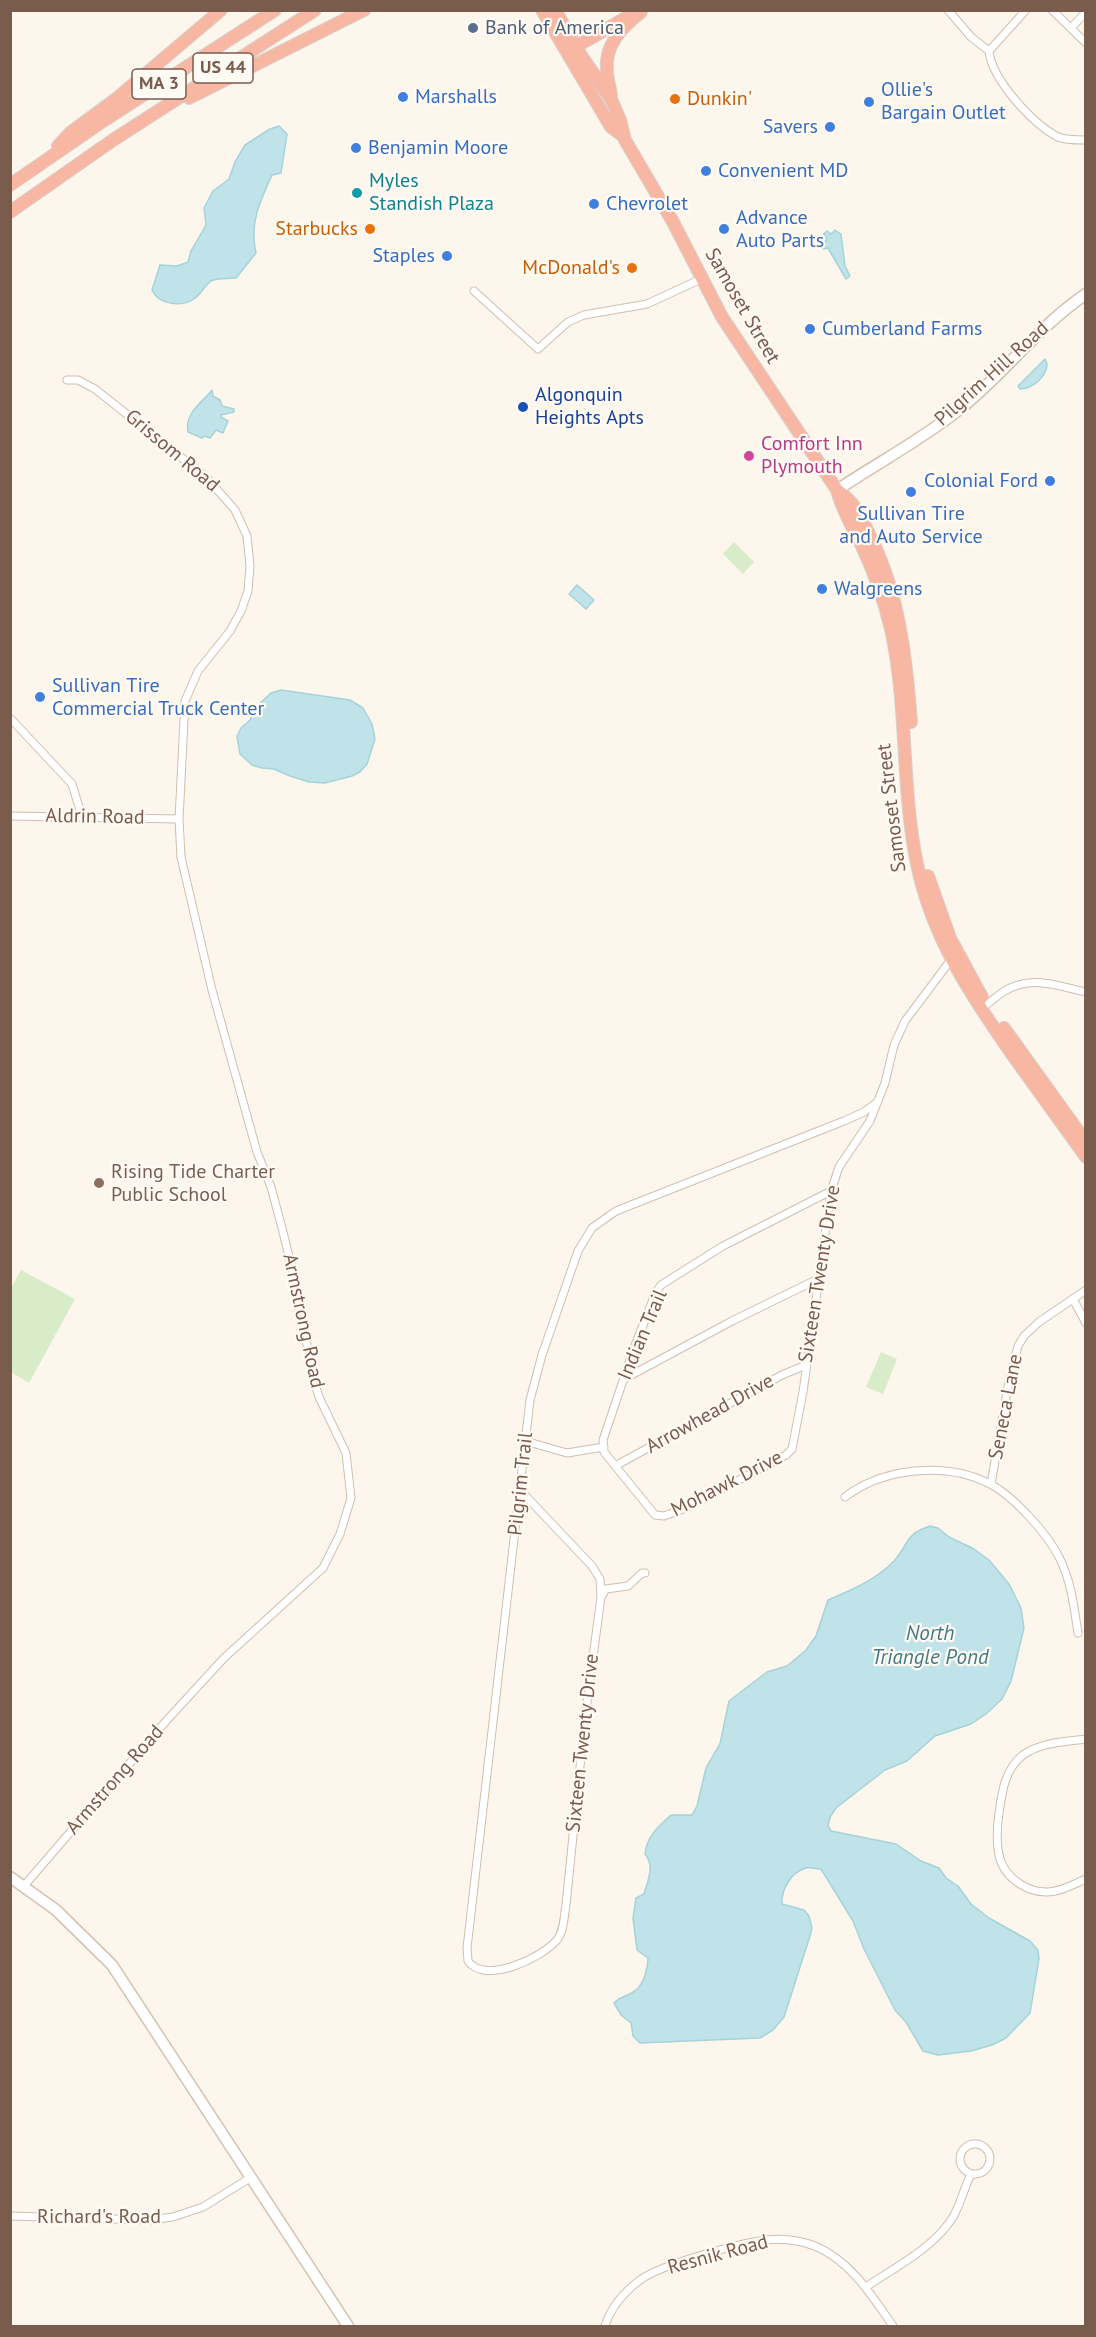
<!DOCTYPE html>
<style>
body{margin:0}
#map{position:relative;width:1096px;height:2337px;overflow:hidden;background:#fdf6ec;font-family:"PT Sans",sans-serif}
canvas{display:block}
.frame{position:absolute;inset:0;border:12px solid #7a5c4d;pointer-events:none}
</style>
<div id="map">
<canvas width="1096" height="2337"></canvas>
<div class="frame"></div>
</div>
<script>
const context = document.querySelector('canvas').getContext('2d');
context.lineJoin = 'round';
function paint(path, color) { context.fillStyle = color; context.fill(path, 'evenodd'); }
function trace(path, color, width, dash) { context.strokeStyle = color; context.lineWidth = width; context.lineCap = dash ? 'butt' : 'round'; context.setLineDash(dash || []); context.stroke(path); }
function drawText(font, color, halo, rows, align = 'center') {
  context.font = font + ' "PT Sans",sans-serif'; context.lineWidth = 4.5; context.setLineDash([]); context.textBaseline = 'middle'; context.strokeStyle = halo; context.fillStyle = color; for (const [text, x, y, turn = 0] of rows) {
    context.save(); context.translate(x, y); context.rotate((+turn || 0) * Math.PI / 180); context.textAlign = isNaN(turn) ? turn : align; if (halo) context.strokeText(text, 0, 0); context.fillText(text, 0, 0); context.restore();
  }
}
paint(new Path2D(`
 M 734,542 L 754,562 L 743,574 L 723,554 Z
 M 21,1270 L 75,1299 L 29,1383 L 11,1372 L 11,1288 Z
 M 881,1352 L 897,1359 L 883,1394 L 866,1387 Z`), '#d8ecc9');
const water = new Path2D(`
 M 279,126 L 287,134 L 281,173 L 272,175 C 260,201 249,224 256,253 L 236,278 C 229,279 217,278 211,281 C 205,285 201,294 194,299 C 182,307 158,305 152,290 L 160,265 L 177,266 L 188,262 L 191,251 L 206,225 L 204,208 L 213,191 L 229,179 L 235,162 L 245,145 L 270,129 Z
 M 835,230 L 841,234 L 845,266 L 850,276 L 846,279 L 828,248 L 823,249 L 820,247 L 820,242 L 825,242 L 827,239 L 824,234 L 827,231 L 831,234 Z
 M 1045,359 L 1047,364 C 1047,376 1033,389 1020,389 L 1018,386 Z
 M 212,390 L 213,396 L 220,400 L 222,406 L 234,409 L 234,412 L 221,415 L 221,417 L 228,421 L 223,433 L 216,430 L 210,438 L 205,436 L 202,438 L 188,432 C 184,413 203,402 212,390 Z
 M 577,585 L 594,600 L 586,609 L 569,594 Z
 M 281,690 L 350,700 L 363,708 L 372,724 L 375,739 L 367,764 L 360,772 L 352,776 L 325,783 L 309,782 L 290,776 L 274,769 L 262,768 L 252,765 L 240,754 L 237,736 L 241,728 L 250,720 L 254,709 L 271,693 Z
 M 930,1526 L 938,1528 L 949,1537 L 974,1549 L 989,1560 L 1009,1584 L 1021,1608 L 1024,1628 L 1011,1681 L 1002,1699 L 986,1714 L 971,1724 L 935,1736 L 907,1761 L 885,1770 L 836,1808 L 830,1817 L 828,1826 L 831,1831 L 896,1844 L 921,1861 L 939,1868 L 946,1878 L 958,1886 L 971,1904 L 989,1918 L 1030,1941 L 1038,1950 L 1039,1959 L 1030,2013 L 1006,2038 L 992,2045 L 971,2051 L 938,2055 L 923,2051 L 906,2022 L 895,2010 L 864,1949 L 853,1921 L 821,1869 C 817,1869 810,1867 806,1868 C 791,1872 781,1890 782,1904 L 804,1910 L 809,1916 L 812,1928 L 810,1936 L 784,2017 L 773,2030 L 760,2038 L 640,2043 L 633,2036 L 631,2023 L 621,2015 L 614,2003 C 621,1996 629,1996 636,1990 C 644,1983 648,1968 648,1958 L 637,1950 L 633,1918 L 636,1898 L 644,1894 C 648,1880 655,1866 645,1854 C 647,1836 658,1827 671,1815 L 692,1815 L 697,1806 L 706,1768 L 720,1744 L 729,1701 L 767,1672 L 787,1666 L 806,1650 L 816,1636 L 828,1600 C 851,1590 876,1580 894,1561 C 909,1544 905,1534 930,1526 Z`);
paint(water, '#bfe3e8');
trace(water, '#a5d3da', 1.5);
const street = new Path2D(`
 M 948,10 L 971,37 L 989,51
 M 1026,10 L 989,51 C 992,80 1033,124 1058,137 C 1065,140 1077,140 1086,140
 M 1052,10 L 1086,43
 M 1071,28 L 1086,12
 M 474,291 L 538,349 L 568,322 L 584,315 L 647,304 L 701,279
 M 10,718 L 72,784 L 82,817
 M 10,816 L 179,819
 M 980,1009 C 989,1004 995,997 1003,992 C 1031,974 1057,986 1086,992
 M 831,1191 L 723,1246 L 661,1285 L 656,1292 L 634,1348 L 603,1440 L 604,1452 L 655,1515 L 664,1516 L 686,1508 L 786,1455 L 792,1449 L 803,1392 L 831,1191 L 839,1167 L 870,1121 L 885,1083 L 894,1045 L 905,1021 L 953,957
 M 1073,1299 L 1086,1323
 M 624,1379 L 732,1321 L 818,1279
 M 525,1441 L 567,1453 L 604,1447
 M 615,1466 L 782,1375 L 806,1365
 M 991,1484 L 1008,1386 L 1018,1346 L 1024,1336 L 1039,1322 L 1086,1290
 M 520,1490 L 592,1566 L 600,1579 L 601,1597
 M 845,1497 C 883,1468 946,1461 990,1484 C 1013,1496 1047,1533 1059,1557 C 1071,1580 1074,1607 1078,1633
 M 645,1573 L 642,1573 L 628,1586 L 606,1589 L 601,1597 L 585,1717 L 566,1905 C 564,1916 564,1933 556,1941 C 541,1958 485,1985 468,1961 L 467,1948 L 530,1400 L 542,1355 L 578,1251 L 592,1228 L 616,1211 L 844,1121 L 864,1112 L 876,1103
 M 1086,1739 C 1065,1742 1041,1742 1023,1755 C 1005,1769 1002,1791 999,1813 C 997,1827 996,1841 999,1855 C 1004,1879 1031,1896 1055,1891 C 1066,1889 1076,1883 1086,1879
 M 23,1887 L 167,1720 L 224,1658 L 323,1568 L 340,1534 L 351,1498 L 346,1453 L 319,1397 L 312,1374 L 298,1293 L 282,1228 L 271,1187 L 257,1152 L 212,990 L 181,857 L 179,819 L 185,701 L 198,671 L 230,631 L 241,611 L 248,591 L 250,566 L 247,536 L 235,510 L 206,477 L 95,389 L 78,380 L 67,380
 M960 2159a15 15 0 1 1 30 0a15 15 0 1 1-30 0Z
 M 10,2216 L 150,2220 L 173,2217 L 203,2207 L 250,2178
 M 866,2287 C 895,2267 934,2248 953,2217 C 961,2203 964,2188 971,2174
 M 605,2326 C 611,2307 624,2292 640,2280 C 662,2264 737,2244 766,2240 C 782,2238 799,2240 815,2246 C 851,2261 872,2296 893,2326`);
const secondary = new Path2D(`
 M 837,490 C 876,464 919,441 956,412 C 1003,376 1037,327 1086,294
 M 10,1877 L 56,1910 L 112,1965 L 348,2326`);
const highway = new Path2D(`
 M 542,10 L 611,127 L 623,136
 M 555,10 L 582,57 L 611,99 L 620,120 L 625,140 L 673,222 L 722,317 L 837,490 C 842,510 852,526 861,544 C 874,571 884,600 891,629 C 908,706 901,787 917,864 C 932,938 972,997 1014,1057 C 1038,1090 1062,1124 1086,1157
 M 570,47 L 577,46 L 629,16
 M 611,95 C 610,87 607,79 607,71 C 604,45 622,27 641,12
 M 189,98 L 364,10
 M 58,146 L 70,133 L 116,99 L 221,10
 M 10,185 L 103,121 L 275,10
 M 10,212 L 113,140 L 315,10
 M 837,490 C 856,504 859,513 869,534 C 899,593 906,656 911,722
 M 928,876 L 950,938 L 982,997
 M 1004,1028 L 1086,1142`);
trace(street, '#d1beb0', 9);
trace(secondary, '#d6c0b0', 13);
trace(highway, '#dad1cd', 14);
trace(street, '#fff', 7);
trace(secondary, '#fff', 10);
trace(highway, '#f7b7a3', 12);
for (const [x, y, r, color] of [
 [473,28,6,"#5c6f8a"],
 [403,97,6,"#3f7fe0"],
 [675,99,6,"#e8710a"],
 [869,102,6,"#3f7fe0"],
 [830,127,6,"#3f7fe0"],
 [356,148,6,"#3f7fe0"],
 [706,171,6,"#3f7fe0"],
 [357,193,6,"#0f9aa8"],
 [594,204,6,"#3f7fe0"],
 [370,229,6,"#e8710a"],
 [724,229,6,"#3f7fe0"],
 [447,256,6,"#3f7fe0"],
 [632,268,6,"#e8710a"],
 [810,329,6,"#3f7fe0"],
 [523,407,6,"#1a4fb4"],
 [749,456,6,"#d1479c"],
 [1050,481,6,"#3f7fe0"],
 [911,492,6,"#3f7fe0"],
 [822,589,6,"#3f7fe0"],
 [40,697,6,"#3f7fe0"],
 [99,1183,6,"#8d6e63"]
]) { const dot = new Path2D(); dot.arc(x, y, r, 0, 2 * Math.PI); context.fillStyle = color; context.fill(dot); trace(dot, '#fffaf3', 2); }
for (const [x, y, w] of [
 [223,68,60],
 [159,84,54]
]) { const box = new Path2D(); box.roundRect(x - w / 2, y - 15, w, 30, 4.5); context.fillStyle = '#fffaf3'; context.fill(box); trace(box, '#7a5c4d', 1.5); }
drawText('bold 18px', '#7a5c4d', null, [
 ["US 44",223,68],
 ["MA 3",159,84]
]);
drawText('20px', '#4e5e75', '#fffaf3', [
 ["Bank of America",485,28]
], 'left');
drawText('20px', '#366cbe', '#fffaf3', [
 ["Ollie's",881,90],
 ["Bargain Outlet",881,113],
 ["Marshalls",415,97],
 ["Savers",818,127,"right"],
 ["Benjamin Moore",368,148],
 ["Convenient MD",718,171],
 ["Chevrolet",606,204],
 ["Advance",736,218],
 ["Auto Parts",736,241],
 ["Staples",435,256,"right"],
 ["Cumberland Farms",822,329],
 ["Colonial Ford",1038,481,"right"],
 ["Sullivan Tire",911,514,"center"],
 ["and Auto Service",911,537,"center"],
 ["Walgreens",834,589],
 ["Sullivan Tire",52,686],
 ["Commercial Truck Center",52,709]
], 'left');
drawText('20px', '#c56008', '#fffaf3', [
 ["Dunkin'",687,99,"left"],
 ["Starbucks",358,229],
 ["McDonald's",620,268]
], 'right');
drawText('20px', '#0d838f', '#fffaf3', [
 ["Myles",369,181],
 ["Standish Plaza",369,204]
], 'left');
drawText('20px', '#7a5c4d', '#fffaf3', [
 ["Samoset Street",742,306,60],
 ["Pilgrim Hill Road",992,374,-42],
 ["Grissom Road",172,451,40],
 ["Samoset Street",892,808,-97],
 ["Aldrin Road",95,817,1],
 ["Sixteen Twenty Drive",820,1274,-81],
 ["Armstrong Road",303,1321,78],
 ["Indian Trail",643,1335,-67],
 ["Seneca Lane",1006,1407,-79],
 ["Arrowhead Drive",710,1414,-29],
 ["Pilgrim Trail",521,1484,-84],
 ["Mohawk Drive",727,1484,-27],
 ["Sixteen Twenty Drive",583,1743,-84],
 ["Armstrong Road",115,1780,-49],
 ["Richard's Road",99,2217],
 ["Resnik Road",718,2255,-15]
]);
drawText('20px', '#164399', '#fffaf3', [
 ["Algonquin",535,395],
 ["Heights Apts",535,418]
], 'left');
drawText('20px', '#b23c85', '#fffaf3', [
 ["Comfort Inn",761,444],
 ["Plymouth",761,467]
], 'left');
drawText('20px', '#785e54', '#fffaf3', [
 ["Rising Tide Charter",111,1172],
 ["Public School",111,1195]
], 'left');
drawText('italic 21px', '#437c86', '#fffaf3', [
 ["North",930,1634],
 ["Triangle Pond",930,1658]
]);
</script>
